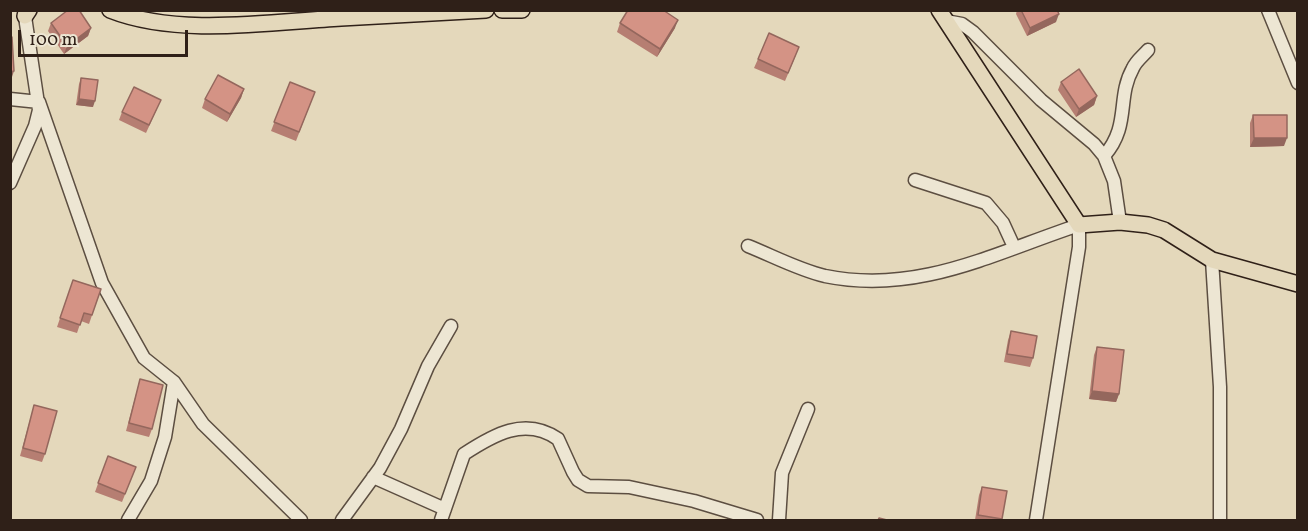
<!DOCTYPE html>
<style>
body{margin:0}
#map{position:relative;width:1308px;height:531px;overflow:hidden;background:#e4d8bb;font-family:Vollkorn,serif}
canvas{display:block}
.frame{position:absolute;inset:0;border:12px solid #2f2018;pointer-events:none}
.scale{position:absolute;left:18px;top:30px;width:170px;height:27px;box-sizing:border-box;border:3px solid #2f2018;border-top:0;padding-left:8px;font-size:18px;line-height:21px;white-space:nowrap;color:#2f2018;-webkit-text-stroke:4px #ede6d3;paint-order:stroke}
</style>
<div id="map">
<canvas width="1308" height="531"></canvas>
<div class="frame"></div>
<div class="scale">100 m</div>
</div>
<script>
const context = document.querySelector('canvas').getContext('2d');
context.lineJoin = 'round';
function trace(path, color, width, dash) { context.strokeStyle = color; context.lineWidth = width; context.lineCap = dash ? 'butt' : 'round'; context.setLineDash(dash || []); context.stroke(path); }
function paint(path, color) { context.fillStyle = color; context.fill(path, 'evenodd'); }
const minor = new Path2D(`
 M 1268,10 L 1298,83
 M 946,21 L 962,24 L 973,32 L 1041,100 L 1094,144 L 1104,156 L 1114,181 L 1120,222
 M 10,99 L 39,102 L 102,283 L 144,358 L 174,382 L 203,424 L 301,520
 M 1104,156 C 1131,125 1116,98 1133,68 C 1136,61 1143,56 1148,50
 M 915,180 L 986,203 L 1003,223 L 1014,247
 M 10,183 L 35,126 L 39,110 L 24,10
 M 748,246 C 773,256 799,270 825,276 C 918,295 994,253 1079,225 L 1079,247 L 1036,520
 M 1212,260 L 1220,387 L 1220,520
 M 373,477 L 445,509
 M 128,520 L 151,481 L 165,437 L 174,382
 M 342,520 L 380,468 L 401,429 L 428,366 L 451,326
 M 441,520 L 464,454 C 493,435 525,416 558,439 L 573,472 L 578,480 L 588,486 L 629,487 L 694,501 L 757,520
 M 779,520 L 782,473 L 808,409`);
const major = new Path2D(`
 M 110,10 C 178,37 270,22 341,18 C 389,15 438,13 486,10
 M 502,10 L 522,10
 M 939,10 L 1079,225 L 1120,222 L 1148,225 L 1164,230 L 1212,260 L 1298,284
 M 25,16 L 29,10`);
trace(minor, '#5c4e41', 15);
trace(major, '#2f2018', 18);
trace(minor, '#ede6d3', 12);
trace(major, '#e4d8bb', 15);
paint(new Path2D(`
 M 1017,10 L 1057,10 L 1056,22 L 1027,36 L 1016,14 Z
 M 51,23 L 91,28 L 88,36 L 64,54 L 48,31 Z
 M 620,23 L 675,28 L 657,57 L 617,32 Z
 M 796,55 L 785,81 L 754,68 L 758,59 Z
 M 81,78 L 93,107 L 76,105 L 79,84 Z
 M 290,82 L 315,92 L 296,141 L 271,131 Z
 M 1061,82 L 1097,96 L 1094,105 L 1076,117 L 1058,90 Z
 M 244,89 L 241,98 L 227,122 L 202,108 L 205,99 Z
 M 157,109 L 146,133 L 119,120 L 122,112 Z
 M 1253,115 L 1284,146 L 1250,147 L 1250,123 Z
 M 73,280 L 101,289 L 89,324 L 81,321 L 77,333 L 57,327 Z
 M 1011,331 L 1033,358 L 1030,367 L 1004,362 L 1008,340 Z
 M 1097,347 L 1119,394 L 1116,402 L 1089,399 L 1094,355 Z
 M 140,379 L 152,429 L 149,437 L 126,431 Z
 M 34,405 L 45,454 L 42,462 L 20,456 Z
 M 108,456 L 136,467 L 122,502 L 95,492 Z
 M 982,487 L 1002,519 L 1002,520 L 975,520 L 979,495 Z`), '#b67e72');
paint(new Path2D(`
 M 1059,14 L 1056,22 L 1027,36 L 1030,28 Z
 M 678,20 L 675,28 L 657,57 L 660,49 Z
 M 91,28 L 88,36 L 64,54 L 67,46 Z
 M 14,71 L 11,80 L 10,72 Z
 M 244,89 L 241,98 L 227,122 L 230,114 Z
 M 1097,96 L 1094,105 L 1076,117 L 1079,109 Z
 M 79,99 L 95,101 L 93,107 L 76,105 Z
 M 1254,138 L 1287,138 L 1284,146 L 1250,147 Z
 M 1092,391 L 1119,394 L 1116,402 L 1089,399 Z`), '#94675d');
const building = new Path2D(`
 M 68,10 L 79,10 L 91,28 L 67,46 L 51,23 Z
 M 628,10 L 663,10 L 678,20 L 660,49 L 620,23 Z
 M 1021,10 L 1057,10 L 1059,14 L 1030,28 Z
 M 769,33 L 799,47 L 788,73 L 758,59 Z
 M 10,37 L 12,37 L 14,71 L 10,72 Z
 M 1079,69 L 1097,96 L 1079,109 L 1061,82 Z
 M 218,75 L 244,89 L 230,114 L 205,99 Z
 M 81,78 L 98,80 L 95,101 L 79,99 Z
 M 290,82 L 315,92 L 299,132 L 274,122 Z
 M 134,87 L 161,100 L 149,125 L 122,112 Z
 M 1253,115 L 1287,115 L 1287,138 L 1254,138 Z
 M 73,280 L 101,289 L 92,315 L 84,313 L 80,325 L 60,318 Z
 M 1011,331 L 1037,336 L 1033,358 L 1007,354 Z
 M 1097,347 L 1124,350 L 1119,394 L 1092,391 Z
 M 140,379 L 163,385 L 152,429 L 129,423 Z
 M 34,405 L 57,411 L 45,454 L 23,448 Z
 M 108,456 L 136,467 L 125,494 L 98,483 Z
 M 982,487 L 1007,491 L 1002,519 L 978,515 Z
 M 879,518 L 887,520 L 878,520 Z`);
paint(building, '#d49385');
trace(building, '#94675d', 1.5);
</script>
